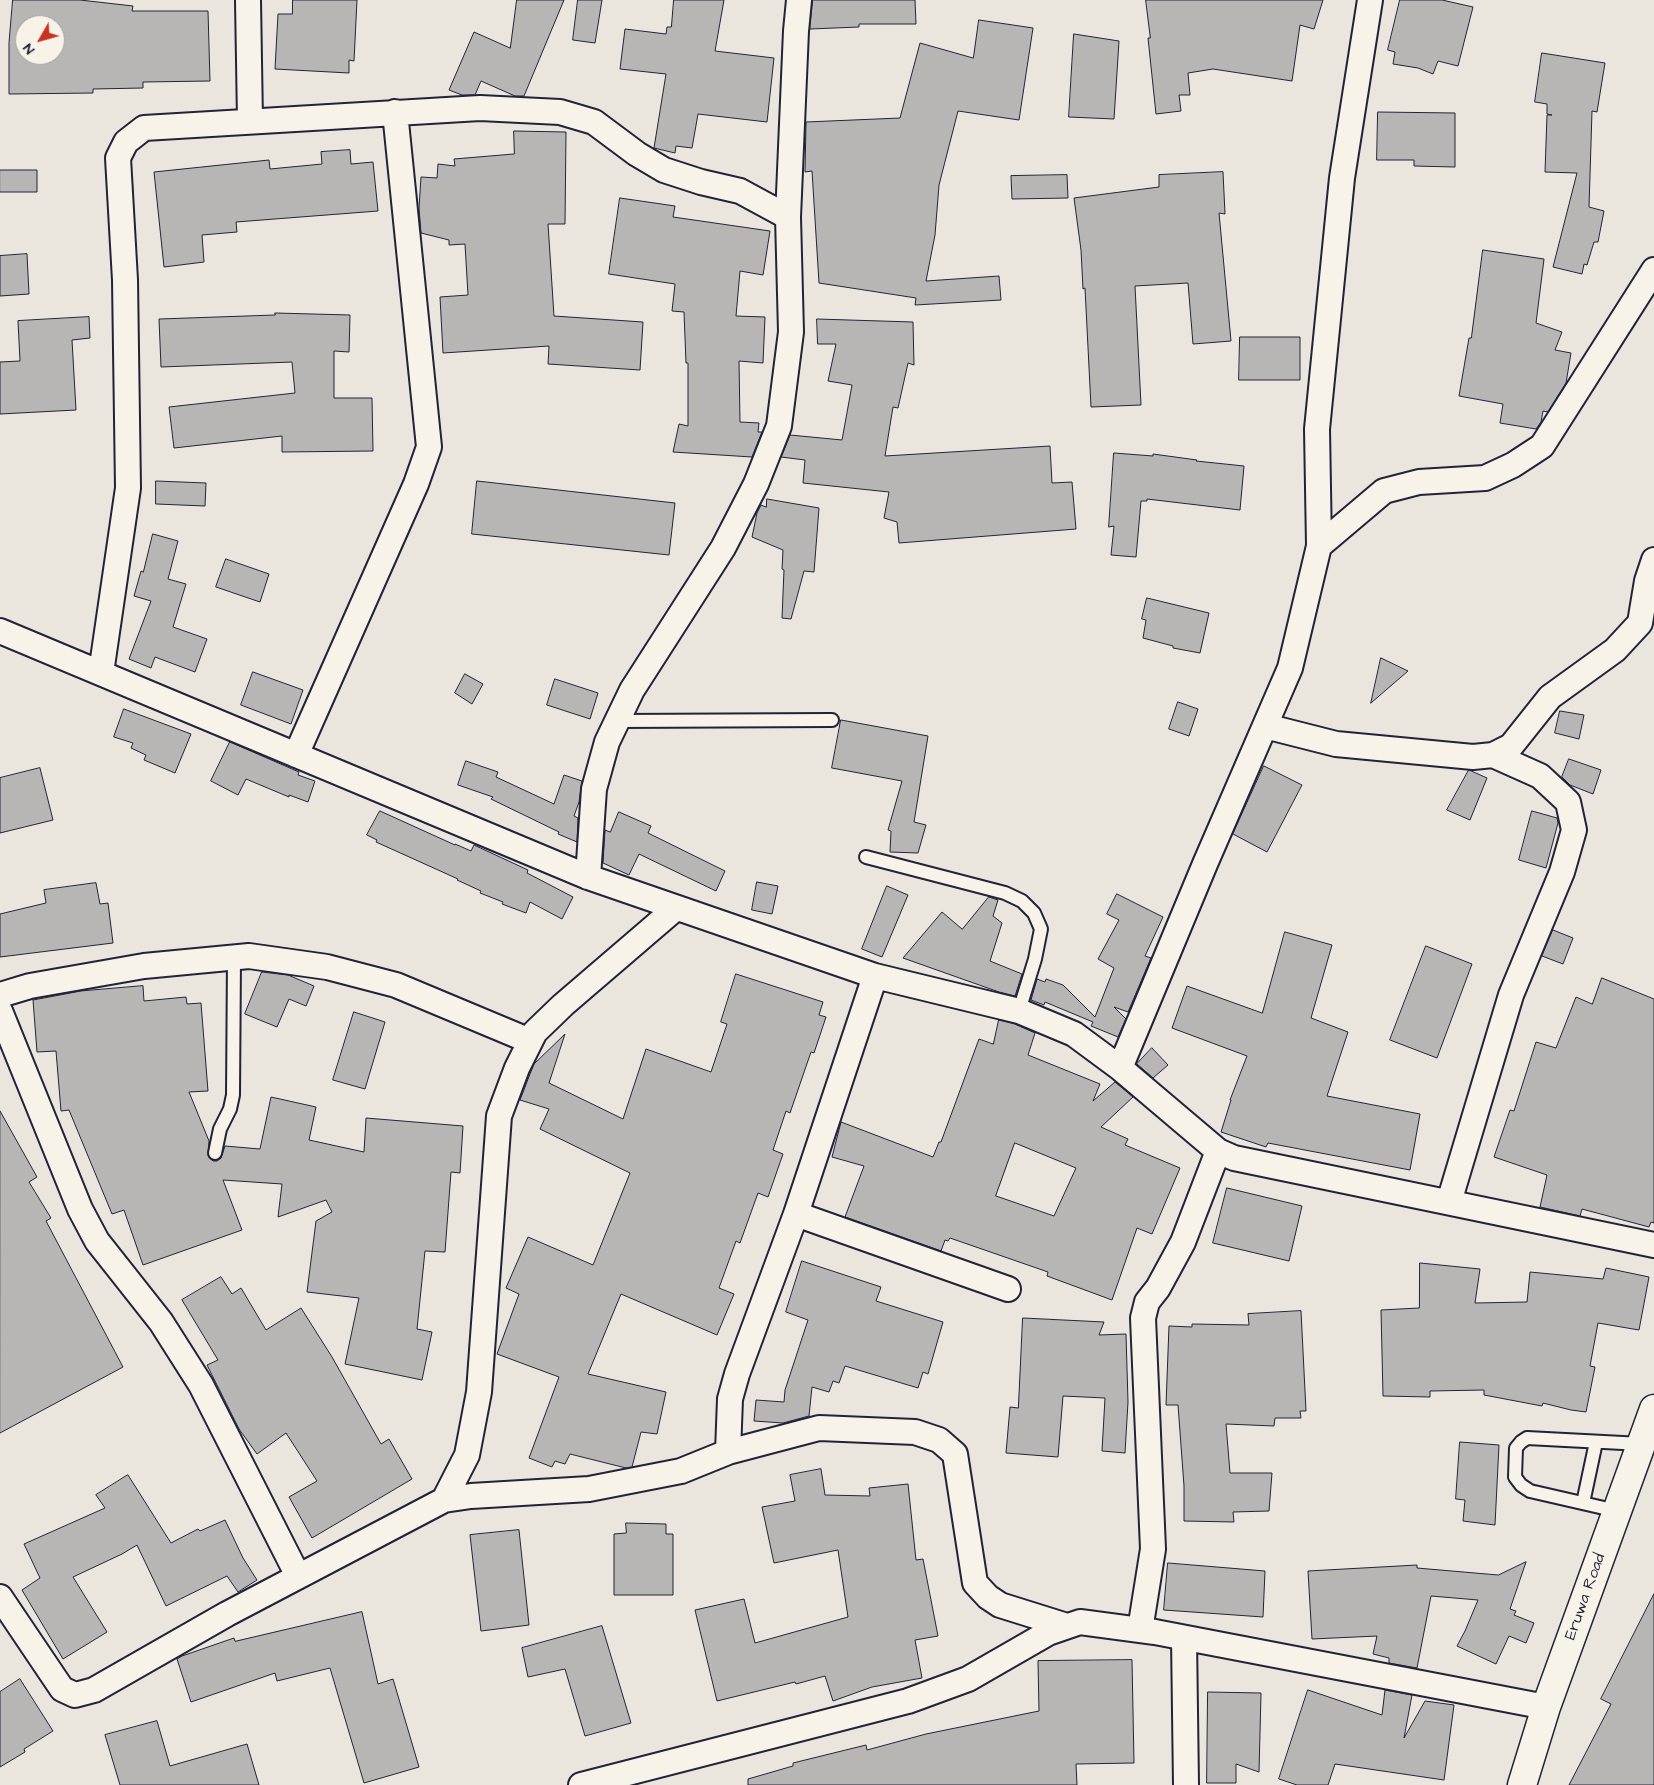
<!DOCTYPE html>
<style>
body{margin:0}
#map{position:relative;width:1654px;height:1785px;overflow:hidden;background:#eae6de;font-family:"Architects Daughter",sans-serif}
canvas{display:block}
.north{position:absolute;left:15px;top:15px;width:50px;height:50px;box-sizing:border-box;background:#f7f3e8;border:1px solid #a29fa3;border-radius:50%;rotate:232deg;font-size:14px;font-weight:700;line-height:20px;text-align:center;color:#22223b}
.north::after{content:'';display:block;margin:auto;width:18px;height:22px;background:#c8321e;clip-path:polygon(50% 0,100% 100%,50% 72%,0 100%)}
</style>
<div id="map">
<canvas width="1654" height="1785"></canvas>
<div class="north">N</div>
</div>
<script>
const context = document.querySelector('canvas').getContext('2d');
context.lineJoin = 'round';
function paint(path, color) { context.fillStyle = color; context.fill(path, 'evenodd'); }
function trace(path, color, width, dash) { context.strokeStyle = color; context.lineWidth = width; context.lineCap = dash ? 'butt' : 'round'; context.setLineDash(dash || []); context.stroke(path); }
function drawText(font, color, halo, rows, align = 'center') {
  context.font = font + ' "Architects Daughter",sans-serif'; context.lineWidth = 4; context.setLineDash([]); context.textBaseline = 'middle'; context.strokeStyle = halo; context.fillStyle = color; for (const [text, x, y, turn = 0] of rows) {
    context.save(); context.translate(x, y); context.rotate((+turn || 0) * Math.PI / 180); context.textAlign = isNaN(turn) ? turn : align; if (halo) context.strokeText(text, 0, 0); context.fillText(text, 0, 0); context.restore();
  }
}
const building = new Path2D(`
 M 13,0 L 80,0 L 133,6 L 132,11 L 208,11 L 210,81 L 143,82 L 143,88 L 93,89 L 93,93 L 9,94 L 9,43 ZM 25,25 L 55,25 L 55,55 L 25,55 Z
 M 293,0 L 357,0 L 354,61 L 349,60 L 349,73 L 275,69 L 278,14 L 292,14 Z
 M 517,0 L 564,0 L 524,96 L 515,96 L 481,81 L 475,95 L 462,95 L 449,90 L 474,32 L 510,48 Z
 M 578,0 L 602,0 L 595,43 L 573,40 Z
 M 674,0 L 724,0 L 715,51 L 774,58 L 767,122 L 698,114 L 692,148 L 676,146 L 675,153 L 654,148 L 666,74 L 620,69 L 625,29 L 666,34 L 667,27 L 671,27 Z
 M 813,0 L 915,0 L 916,24 L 859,24 L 859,27 L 810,29 Z
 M 1146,0 L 1323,0 L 1314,29 L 1300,25 L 1292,81 L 1213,69 L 1188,73 L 1190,95 L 1179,95 L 1181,111 L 1156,114 L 1148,38 L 1150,38 Z
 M 1400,0 L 1442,0 L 1473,7 L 1458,66 L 1438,61 L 1433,74 L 1418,68 L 1393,64 L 1395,52 L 1388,50 Z
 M 979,20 L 1033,28 L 1019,120 L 958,111 L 939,185 L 935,235 L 926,281 L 999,276 L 1001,300 L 915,305 L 916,298 L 819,283 L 812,171 L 805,172 L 806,122 L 900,118 L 920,43 L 973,58 Z
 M 1074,34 L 1119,41 L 1114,119 L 1069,117 Z
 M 1542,53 L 1605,63 L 1597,112 L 1592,111 L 1589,207 L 1604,211 L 1598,242 L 1594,242 L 1587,265 L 1584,264 L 1582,274 L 1553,267 L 1577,173 L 1545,172 L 1547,115 L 1552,115 L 1547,114 L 1547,104 L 1535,102 Z
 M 1378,112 L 1455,113 L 1455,167 L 1414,166 L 1414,160 L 1377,160 Z
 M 514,131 L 566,132 L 565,224 L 548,224 L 554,316 L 643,322 L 640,370 L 548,364 L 549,346 L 443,353 L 440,297 L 468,295 L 465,244 L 449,245 L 449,240 L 421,233 L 419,208 L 421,177 L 437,178 L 438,164 L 455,166 L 454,159 L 514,154 Z
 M 350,150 L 351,164 L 373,162 L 378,211 L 236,222 L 237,232 L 202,235 L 204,262 L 164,267 L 154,172 L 269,160 L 270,169 L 322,164 L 321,152 Z
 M 0,170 L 37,170 L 37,192 L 0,192 Z
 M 1223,172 L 1225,214 L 1219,213 L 1231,341 L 1193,344 L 1188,283 L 1135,286 L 1141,405 L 1091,407 L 1085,288 L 1083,289 L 1081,250 L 1074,198 L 1159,187 L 1159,175 Z
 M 1067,175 L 1068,198 L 1012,199 L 1011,176 Z
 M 620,198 L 675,206 L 673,217 L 770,231 L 763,275 L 740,271 L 736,316 L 765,317 L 763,363 L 739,361 L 740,422 L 759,423 L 758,432 L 762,432 L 752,457 L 673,452 L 679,424 L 688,426 L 688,363 L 686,363 L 684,312 L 672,311 L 675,284 L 609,274 Z
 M 1483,250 L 1544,259 L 1536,323 L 1562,332 L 1555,350 L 1571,353 L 1566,383 L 1548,412 L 1543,411 L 1541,422 L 1536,429 L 1500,423 L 1503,404 L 1459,396 L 1469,338 L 1471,338 Z
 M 27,254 L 29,294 L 0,296 L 0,256 Z
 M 275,313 L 350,315 L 349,352 L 334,351 L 334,398 L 372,398 L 373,451 L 282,452 L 282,436 L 174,448 L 169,407 L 295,393 L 292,362 L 161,367 L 159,319 L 275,315 Z
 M 89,317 L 90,338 L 72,340 L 76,410 L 0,414 L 0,362 L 20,361 L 18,321 Z
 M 817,319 L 913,322 L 914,365 L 908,363 L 898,408 L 893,407 L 885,456 L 1050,446 L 1052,483 L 1072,482 L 1076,529 L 899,543 L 897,522 L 884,518 L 889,492 L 803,483 L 805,460 L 781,457 L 790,435 L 842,440 L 852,385 L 828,381 L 836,344 L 818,344 Z
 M 1240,337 L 1300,337 L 1300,380 L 1239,380 Z
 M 1114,453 L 1153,456 L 1153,454 L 1197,460 L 1196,461 L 1244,466 L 1240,510 L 1147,499 L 1147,501 L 1141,501 L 1136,557 L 1111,555 L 1114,526 L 1109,527 Z
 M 156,481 L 206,483 L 205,506 L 156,504 Z
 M 477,481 L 675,503 L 669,555 L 472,534 Z
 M 767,499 L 819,508 L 814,572 L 804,571 L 791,619 L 782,618 L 784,570 L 782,569 L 783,550 L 752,537 L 757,513 L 761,505 L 766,507 Z
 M 153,534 L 178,541 L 168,579 L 186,584 L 173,627 L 207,639 L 195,672 L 155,657 L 151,668 L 129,659 L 151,601 L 134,596 L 141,571 L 143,572 Z
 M 226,559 L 269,574 L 260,602 L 216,587 Z
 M 1147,598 L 1209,613 L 1200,653 L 1173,648 L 1173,646 L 1143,638 L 1146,620 L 1142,619 Z
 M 1381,658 L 1408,671 L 1371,703 Z
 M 253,672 L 303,690 L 291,724 L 241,705 Z
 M 465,674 L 483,684 L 472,704 L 455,693 Z
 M 555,679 L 598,693 L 590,719 L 547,705 Z
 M 1178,702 L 1198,709 L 1189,736 L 1169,729 Z
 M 124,709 L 191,734 L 175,773 L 144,760 L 146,755 L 131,748 L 133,743 L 114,737 Z
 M 1560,711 L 1584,715 L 1579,739 L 1555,733 Z
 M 841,720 L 928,736 L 914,822 L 926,825 L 918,853 L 890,852 L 891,831 L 888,830 L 902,781 L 832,768 Z
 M 230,742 L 299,772 L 298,775 L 315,781 L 308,802 L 289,795 L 289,797 L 246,779 L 238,795 L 211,781 Z
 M 1569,759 L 1601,770 L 1593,794 L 1570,785 L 1562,777 Z
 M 466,761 L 498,772 L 496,777 L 554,804 L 564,775 L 582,781 L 579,802 L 574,816 L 578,818 L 577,842 L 558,834 L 559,832 L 491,799 L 493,797 L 458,785 Z
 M 1264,766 L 1302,785 L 1267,852 L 1233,834 Z
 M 40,768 L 53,820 L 0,833 L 0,778 Z
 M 1469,770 L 1487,778 L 1470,820 L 1447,810 Z
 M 380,811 L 455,845 L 455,844 L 471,851 L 474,845 L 528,870 L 527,873 L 573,897 L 562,919 L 530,902 L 526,913 L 502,904 L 503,902 L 480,893 L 481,891 L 457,880 L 458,879 L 376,842 L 377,840 L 367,835 Z
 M 1532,811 L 1557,818 L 1558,823 L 1546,868 L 1519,860 Z
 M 619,812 L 651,826 L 648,833 L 725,871 L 716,891 L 639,854 L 629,875 L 603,863 L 605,830 L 610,832 Z
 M 757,882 L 778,886 L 772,914 L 752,910 Z
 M 96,883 L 100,904 L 108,903 L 113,943 L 0,957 L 0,914 L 46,903 L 44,890 Z
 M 887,886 L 908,895 L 882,957 L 862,949 Z
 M 1117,894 L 1163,917 L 1145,956 L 1151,958 L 1128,1012 L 1114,1007 L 1126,1019 L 1118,1037 L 1091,1026 L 1093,1022 L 1045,1002 L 1044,1005 L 1031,1000 L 1037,979 L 1045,982 L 1046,979 L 1063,985 L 1095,1017 L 1114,968 L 1098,959 L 1119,920 L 1107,914 Z
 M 989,897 L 998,900 L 993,916 L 1002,923 L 990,961 L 1022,974 L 1015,996 L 999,992 L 903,958 L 942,912 L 962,929 Z
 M 1553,930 L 1573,938 L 1563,964 L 1542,956 Z
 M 1285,932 L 1332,945 L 1311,1018 L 1348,1032 L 1327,1096 L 1420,1114 L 1410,1170 L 1268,1143 L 1266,1147 L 1221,1132 L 1231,1100 L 1230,1100 L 1247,1056 L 1172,1028 L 1187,986 L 1262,1013 Z
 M 1426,946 L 1472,964 L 1437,1058 L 1390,1040 Z
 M 262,972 L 288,975 L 314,986 L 306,1006 L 289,999 L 277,1027 L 245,1014 Z
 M 736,974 L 823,1002 L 819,1015 L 826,1017 L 814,1053 L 811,1052 L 790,1113 L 786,1111 L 773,1150 L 783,1154 L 768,1197 L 758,1193 L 740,1243 L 736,1241 L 719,1288 L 734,1294 L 717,1335 L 621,1294 L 588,1374 L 666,1392 L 657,1434 L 641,1432 L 632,1467 L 626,1468 L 570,1454 L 565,1464 L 555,1461 L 552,1467 L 529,1458 L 559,1377 L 497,1354 L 519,1294 L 506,1288 L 528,1237 L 593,1265 L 630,1173 L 540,1129 L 549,1109 L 520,1100 L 530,1074 L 534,1064 L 565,1034 L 549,1083 L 623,1119 L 646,1049 L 711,1072 L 727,1024 L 721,1022 Z
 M 1602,978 L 1654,999 L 1654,1223 L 1651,1222 L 1649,1227 L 1582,1209 L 1580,1216 L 1540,1207 L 1547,1175 L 1494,1157 L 1510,1110 L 1514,1111 L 1536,1042 L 1556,1048 L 1576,997 L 1592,1004 Z
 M 143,986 L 144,1001 L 186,997 L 187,1004 L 201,1003 L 208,1091 L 189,1092 L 209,1141 L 208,1156 L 213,1161 L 217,1161 L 221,1158 L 225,1146 L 260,1149 L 271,1097 L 316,1107 L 309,1140 L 364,1152 L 366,1118 L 463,1126 L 460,1173 L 451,1172 L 445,1252 L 425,1251 L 417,1329 L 432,1332 L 422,1380 L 345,1364 L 359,1298 L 307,1292 L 316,1221 L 332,1212 L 326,1200 L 278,1217 L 282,1184 L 223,1180 L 242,1230 L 143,1265 L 124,1210 L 112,1214 L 69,1110 L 61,1111 L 56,1051 L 37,1052 L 33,1000 L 81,991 Z
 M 354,1012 L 385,1022 L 365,1089 L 333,1080 Z
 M 999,1020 L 1015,1024 L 1035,1033 L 1028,1055 L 1100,1084 L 1093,1101 L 1115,1082 L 1133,1097 L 1101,1127 L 1128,1139 L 1125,1145 L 1180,1168 L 1152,1234 L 1137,1228 L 1112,1300 L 1047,1276 L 1048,1272 L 950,1238 L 948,1241 L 945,1240 L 941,1251 L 845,1217 L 864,1166 L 832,1157 L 841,1122 L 933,1157 L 939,1142 L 941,1142 L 979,1039 L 993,1044 ZM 1015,1143 L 1076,1168 L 1054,1216 L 996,1196 Z
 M 1152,1048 L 1168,1065 L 1153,1078 L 1137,1064 Z
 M 0,1111 L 37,1177 L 29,1182 L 51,1218 L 46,1221 L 123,1367 L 0,1433 Z
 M 1227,1188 L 1302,1206 L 1289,1261 L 1213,1243 Z
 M 802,1261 L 881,1287 L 876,1301 L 943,1322 L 928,1374 L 923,1372 L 918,1388 L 845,1366 L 839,1383 L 833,1381 L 829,1392 L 812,1387 L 809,1416 L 783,1423 L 754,1421 L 756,1400 L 784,1402 L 785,1390 L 808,1320 L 786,1312 Z
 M 1420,1263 L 1480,1269 L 1475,1303 L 1527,1302 L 1530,1272 L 1603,1279 L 1606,1268 L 1649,1277 L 1639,1330 L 1598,1323 L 1590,1366 L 1595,1367 L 1586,1412 L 1571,1410 L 1543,1403 L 1542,1406 L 1484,1395 L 1484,1390 L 1430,1391 L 1430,1397 L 1383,1396 L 1381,1310 L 1419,1308 Z
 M 221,1277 L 232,1294 L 241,1288 L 266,1330 L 301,1308 L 332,1357 L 381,1444 L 389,1439 L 412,1479 L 312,1538 L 289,1497 L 317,1481 L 286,1433 L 257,1454 L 239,1429 L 207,1365 L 218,1360 L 182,1300 Z
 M 1301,1311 L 1306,1411 L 1300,1411 L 1301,1418 L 1275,1418 L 1274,1426 L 1226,1424 L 1230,1473 L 1272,1473 L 1269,1511 L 1233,1512 L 1234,1522 L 1184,1521 L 1184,1486 L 1178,1405 L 1166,1405 L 1169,1326 L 1192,1327 L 1192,1324 L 1249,1325 L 1248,1314 Z
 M 1023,1318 L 1104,1322 L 1099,1335 L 1126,1334 L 1128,1402 L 1125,1453 L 1102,1451 L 1105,1398 L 1063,1396 L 1058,1457 L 1006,1453 L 1010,1407 L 1018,1408 Z
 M 1460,1442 L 1499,1445 L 1495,1525 L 1463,1521 L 1465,1500 L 1456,1499 Z
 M 821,1469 L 825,1495 L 870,1496 L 869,1488 L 908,1484 L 916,1560 L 923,1559 L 938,1636 L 915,1640 L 922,1678 L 872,1687 L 833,1701 L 825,1676 L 796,1684 L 795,1682 L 717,1701 L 695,1610 L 744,1599 L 755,1643 L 848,1617 L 838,1550 L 774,1563 L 762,1507 L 795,1501 L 790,1475 Z
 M 128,1475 L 171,1543 L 198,1529 L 200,1531 L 225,1520 L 243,1558 L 257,1580 L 238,1592 L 227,1576 L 166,1606 L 137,1545 L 122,1554 L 73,1577 L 107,1632 L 63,1659 L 22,1590 L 40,1578 L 24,1544 L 105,1508 L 96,1495 Z
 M 626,1523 L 666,1524 L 666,1534 L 673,1534 L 673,1595 L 614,1595 L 614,1534 L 626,1533 Z
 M 519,1530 L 529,1625 L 481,1631 L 470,1535 Z
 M 1526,1562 L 1510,1609 L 1516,1611 L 1514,1615 L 1534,1623 L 1526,1643 L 1509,1636 L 1496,1664 L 1457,1646 L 1465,1631 L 1478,1600 L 1431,1596 L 1417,1668 L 1389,1663 L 1389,1658 L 1373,1654 L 1377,1636 L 1312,1639 L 1308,1571 L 1417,1565 L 1417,1568 L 1498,1575 Z
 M 1168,1563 L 1265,1571 L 1263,1617 L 1164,1610 Z
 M 1654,1594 L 1654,1785 L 1569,1785 L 1611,1704 L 1601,1699 Z
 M 362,1612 L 378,1684 L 393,1679 L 419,1767 L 364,1783 L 330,1668 L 277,1681 L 275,1673 L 191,1702 L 177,1659 L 182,1656 L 234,1638 L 235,1641 Z
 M 602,1626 L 631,1723 L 585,1736 L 565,1669 L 528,1677 L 522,1648 Z
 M 1132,1660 L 1134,1763 L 1076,1764 L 1077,1785 L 748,1785 L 748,1779 L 793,1766 L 793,1763 L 866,1745 L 867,1750 L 926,1734 L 1039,1711 L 1038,1661 Z
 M 20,1679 L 53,1731 L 24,1749 L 25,1752 L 0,1767 L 0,1692 Z
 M 1308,1690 L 1382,1715 L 1385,1690 L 1412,1695 L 1404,1738 L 1425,1701 L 1454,1705 L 1444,1780 L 1335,1764 L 1328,1785 L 1297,1785 L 1279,1779 Z
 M 1208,1692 L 1261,1693 L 1259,1772 L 1236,1764 L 1236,1783 L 1207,1783 Z
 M 157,1721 L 170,1766 L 247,1744 L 259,1785 L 120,1785 L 105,1735 Z`);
paint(building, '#b8b6b5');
trace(building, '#22223b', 1);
const service = new Path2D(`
 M 617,721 L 832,720
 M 866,857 L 1005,893 L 1022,901 L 1034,913 L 1041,929 L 1035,959 L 1019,1011
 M 215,1153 L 220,1129 L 230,1109 L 233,1095 L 234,958
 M 1583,1503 L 1596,1442
 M 1617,1511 L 1530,1491 L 1521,1485 L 1515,1477 L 1516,1448 L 1521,1442 L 1527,1438 L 1642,1444`);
const minor = new Path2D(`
 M 248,0 L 250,121
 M 1319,546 L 1384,491 L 1419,482 L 1485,478 L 1513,465 L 1542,446 L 1654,270
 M 0,631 L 588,877 L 875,976 L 1019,1011 L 1074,1034 L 1120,1068 L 1218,1151 L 1234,1158 L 1654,1245
 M 101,673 L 128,488 L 125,280 L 118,158 L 126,142 L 144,128 L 480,108 L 560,112 L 594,122 L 637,154 L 664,170 L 701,182 L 740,191 L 788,217
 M 1265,726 L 1336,744 L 1473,757 L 1493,755 L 1511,746 L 1550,697 L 1615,650 L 1640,623 L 1647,581 L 1654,560
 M 296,755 L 416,484 L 429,447 L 395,112
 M 588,877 L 594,789 L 607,742 L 632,690 L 723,548 L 756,484 L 779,426 L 791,332 L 788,217 L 796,31 L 799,0
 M 0,995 L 30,986 L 144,966 L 249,956 L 327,967 L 396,985 L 530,1041
 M 0,1011 L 80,1209 L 97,1241 L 161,1322 L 201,1385 L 298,1576
 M 1120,1068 L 1205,864 L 1290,668 L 1319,546 L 1317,429 L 1342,178 L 1370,0
 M 1449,1202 L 1511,995 L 1562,872 L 1574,830 L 1568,802 L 1540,776 L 1493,755
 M 796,1214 L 1008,1289
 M 728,1452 L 730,1399 L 737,1374 L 796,1214 L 875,976
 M 444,1500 L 467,1455 L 479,1392 L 499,1116 L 517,1068 L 535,1032 L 563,1005 L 676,908
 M 0,1597 L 62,1689 L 75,1695 L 94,1690 L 227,1614 L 444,1500 L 471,1496 L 589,1489 L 681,1471 L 728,1452 L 819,1428 L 915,1432 L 939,1440 L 955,1454 L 975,1583 L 988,1597 L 1000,1605 L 1067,1626
 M 1140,1630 L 1153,1549 L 1143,1318 L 1147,1302 L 1158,1288 L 1183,1242 L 1218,1151
 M 1184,1638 L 1186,1785
 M 581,1785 L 908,1701 L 968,1679 L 1048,1633 L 1080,1622 L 1155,1632 L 1546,1707`);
const secondary = new Path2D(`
 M 1522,1785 L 1546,1707 L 1654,1409`);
trace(service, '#22223b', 16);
trace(minor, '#22223b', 28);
trace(secondary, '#22223b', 31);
trace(service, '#f7f3e8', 12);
trace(minor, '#f7f3e8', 24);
trace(secondary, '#f7f3e8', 28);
drawText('16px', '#22223b', '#f7f3e8', [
 ["Eruwa Road",1586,1597,-70]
]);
</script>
